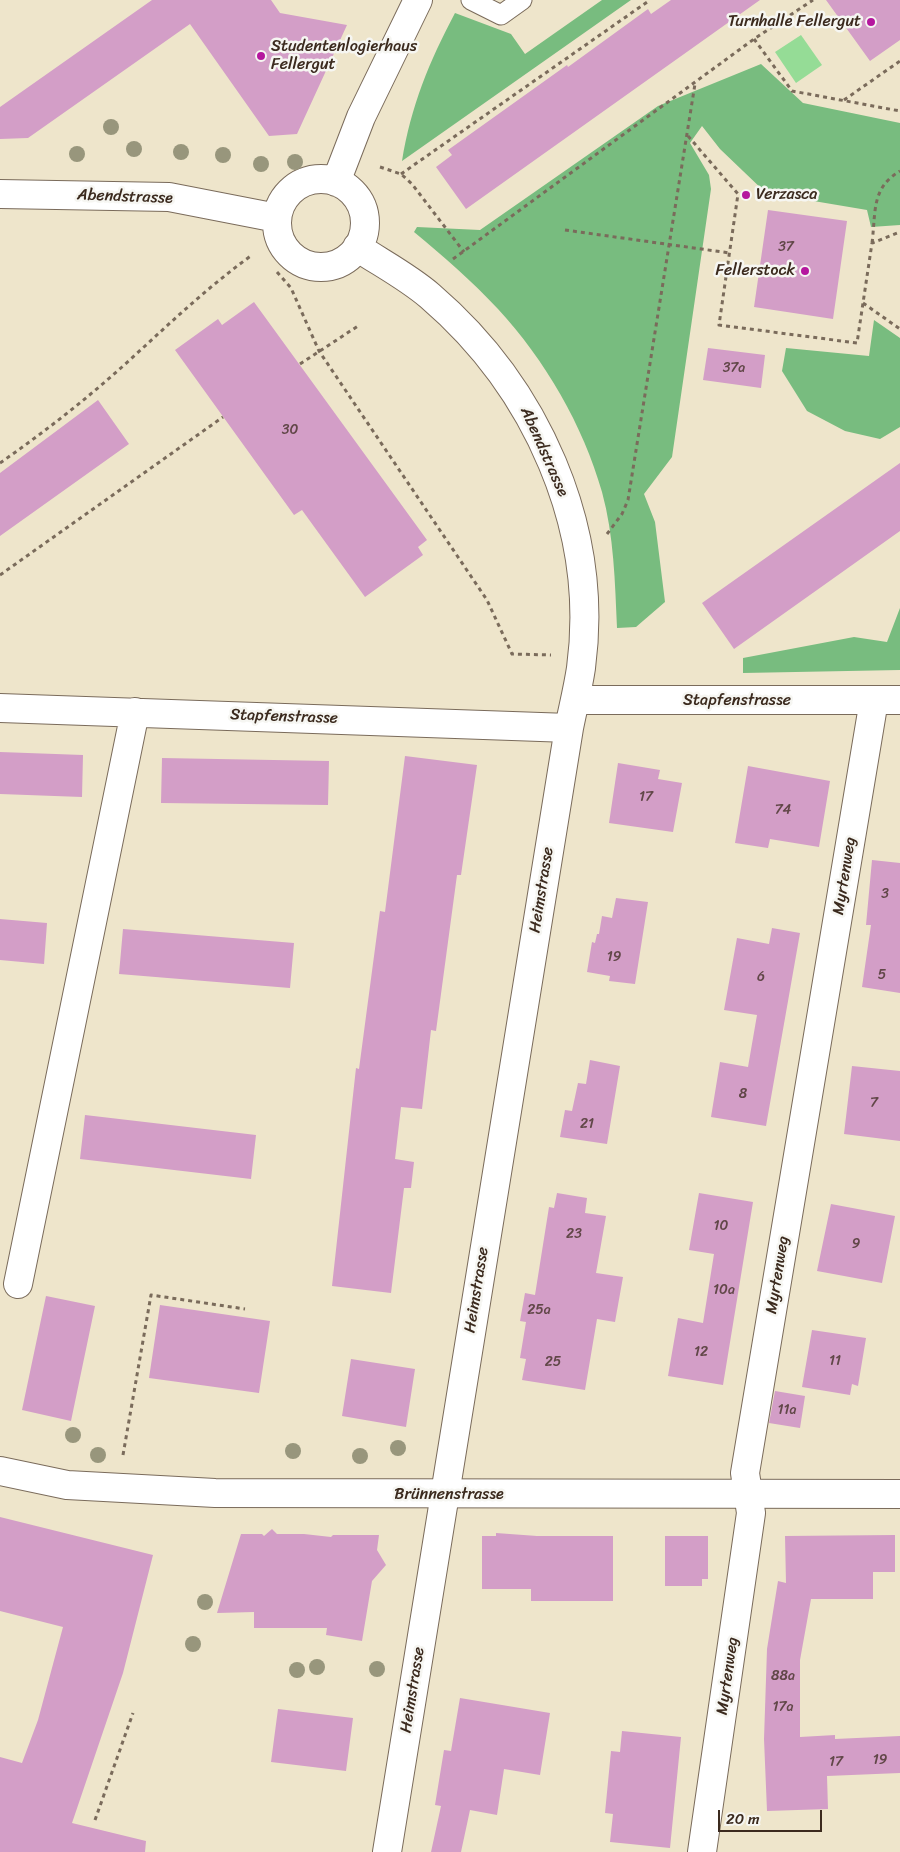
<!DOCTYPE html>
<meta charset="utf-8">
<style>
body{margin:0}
#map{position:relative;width:900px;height:1852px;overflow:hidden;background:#eee5cb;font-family:Sriracha,sans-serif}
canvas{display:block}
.scale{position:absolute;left:718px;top:1810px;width:104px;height:22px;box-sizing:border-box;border:2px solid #3b2a1e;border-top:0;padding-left:6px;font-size:15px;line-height:18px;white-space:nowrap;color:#3b2a1e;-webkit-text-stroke:4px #f6f6f2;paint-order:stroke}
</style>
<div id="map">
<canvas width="900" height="1852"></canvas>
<div class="scale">20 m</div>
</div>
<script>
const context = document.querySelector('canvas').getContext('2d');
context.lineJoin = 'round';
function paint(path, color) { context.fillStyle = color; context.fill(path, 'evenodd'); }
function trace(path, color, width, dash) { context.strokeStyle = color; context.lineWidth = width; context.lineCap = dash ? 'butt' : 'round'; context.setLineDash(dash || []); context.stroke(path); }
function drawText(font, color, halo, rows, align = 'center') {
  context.font = font + ' Sriracha,sans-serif'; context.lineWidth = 5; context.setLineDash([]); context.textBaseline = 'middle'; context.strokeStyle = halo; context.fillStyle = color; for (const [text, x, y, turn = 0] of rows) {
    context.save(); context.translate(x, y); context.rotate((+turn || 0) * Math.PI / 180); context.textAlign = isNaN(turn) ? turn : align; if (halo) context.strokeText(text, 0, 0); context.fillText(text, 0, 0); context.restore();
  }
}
paint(new Path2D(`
 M 801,35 L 822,65 L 796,83 L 775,52 Z`), '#95dc96');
paint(new Path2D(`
 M 602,0 L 631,0 L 402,161 C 411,106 429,62 455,13 L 511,34 L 525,54 Z
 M 761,64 L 803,103 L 900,123 L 900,225 L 871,227 L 867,210 L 766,193 L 720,149 L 702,126 L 690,143 L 709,175 L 711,189 L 672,457 L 644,494 L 655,522 L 665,602 L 636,627 L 617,628 C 615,582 614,536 602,492 C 583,425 545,360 498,309 C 472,281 443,256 414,232 L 417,227 L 480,230 L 658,106 Z
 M 874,320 L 900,338 L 900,427 L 880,439 L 845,431 L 807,411 L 782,371 L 786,348 L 869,356 Z
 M 900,608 L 900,670 L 743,673 L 743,658 L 854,637 L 887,642 Z`), '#78bc7f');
paint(new Path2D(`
 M 152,0 L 271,0 L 280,13 L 347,25 L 297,134 L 269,136 L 190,24 L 28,138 L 0,139 L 0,107 Z
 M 671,0 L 760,0 L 466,209 L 436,167 L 452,155 L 448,150 L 567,65 L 568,67 L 648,9 L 651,14 Z
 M 826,0 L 900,0 L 900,40 L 870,61 Z
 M 768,210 L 847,221 L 833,319 L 754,307 Z
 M 254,302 L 427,540 L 418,547 L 423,555 L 365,597 L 302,510 L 294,515 L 175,350 L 218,319 L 222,325 Z
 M 708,348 L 765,355 L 761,388 L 703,380 Z
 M 98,400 L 129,444 L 0,536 L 0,473 Z
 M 900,463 L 900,531 L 734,649 L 702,603 Z
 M 0,752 L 83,755 L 82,797 L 0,794 Z
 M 405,756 L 477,765 L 461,875 L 457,875 L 436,1031 L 431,1030 L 422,1109 L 401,1107 L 395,1159 L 414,1162 L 411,1188 L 404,1188 L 391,1293 L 332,1286 L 356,1068 L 359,1069 L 380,911 L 385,912 Z
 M 162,758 L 329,761 L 328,805 L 161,803 Z
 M 618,763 L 660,770 L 658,779 L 682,783 L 673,832 L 609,823 Z
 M 748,766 L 830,781 L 819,847 L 770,839 L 768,848 L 735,843 Z
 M 872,860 L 900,863 L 900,993 L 862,987 L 871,925 L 866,925 Z
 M 616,898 L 648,902 L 635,984 L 609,981 L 610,976 L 587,972 L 592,942 L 595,943 L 597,934 L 599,934 L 602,916 L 612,918 Z
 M 0,919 L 47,923 L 44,964 L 0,960 Z
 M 772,928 L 800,933 L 766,1126 L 711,1117 L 720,1062 L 748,1067 L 757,1015 L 724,1010 L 737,938 L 769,944 Z
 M 123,929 L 294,943 L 290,988 L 119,974 Z
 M 590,1060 L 620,1066 L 607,1144 L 560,1137 L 565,1110 L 572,1111 L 578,1083 L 586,1084 Z
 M 852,1066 L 900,1071 L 900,1141 L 844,1134 Z
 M 85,1115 L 256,1135 L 251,1179 L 80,1159 Z
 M 557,1193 L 587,1198 L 585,1213 L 606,1216 L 596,1273 L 623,1277 L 615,1322 L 597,1319 L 585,1390 L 522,1380 L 526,1359 L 520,1358 L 526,1322 L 520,1321 L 525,1293 L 535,1295 L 549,1207 L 554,1208 Z
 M 699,1193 L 753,1202 L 723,1385 L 668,1376 L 678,1318 L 703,1323 L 714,1254 L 689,1250 Z
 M 831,1204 L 895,1216 L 882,1283 L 817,1271 Z
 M 46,1296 L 95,1306 L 71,1421 L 22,1410 Z
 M 160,1305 L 270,1321 L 259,1393 L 149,1378 Z
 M 812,1330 L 866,1338 L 858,1386 L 852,1384 L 850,1395 L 802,1387 Z
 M 351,1359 L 415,1369 L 406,1427 L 342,1416 Z
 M 775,1391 L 805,1396 L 800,1428 L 769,1423 Z
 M 0,1517 L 153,1555 L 123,1673 L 72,1823 L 146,1841 L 145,1852 L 0,1852 L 0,1757 L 22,1763 L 38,1720 L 63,1627 L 0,1611 Z
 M 272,1529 L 277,1534 L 304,1534 L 331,1537 L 333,1535 L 379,1535 L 377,1550 L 386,1565 L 372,1581 L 362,1641 L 326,1635 L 327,1628 L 254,1628 L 254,1612 L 217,1613 L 241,1534 L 262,1534 L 264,1536 Z
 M 496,1533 L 537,1536 L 613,1536 L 613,1601 L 531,1601 L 531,1589 L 482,1589 L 482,1536 L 496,1536 Z
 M 895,1535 L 895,1572 L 873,1572 L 873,1599 L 811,1599 L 800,1660 L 800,1737 L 835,1735 L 835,1739 L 900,1736 L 900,1773 L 827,1776 L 828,1809 L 767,1811 L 764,1739 L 767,1649 L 778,1581 L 786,1583 L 785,1536 Z
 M 665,1536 L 708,1536 L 708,1579 L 702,1579 L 702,1586 L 665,1586 Z
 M 460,1698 L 550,1713 L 540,1775 L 504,1769 L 497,1815 L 470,1810 L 461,1852 L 431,1852 L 441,1806 L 435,1805 L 444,1750 L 451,1751 Z
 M 278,1709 L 353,1718 L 346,1771 L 271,1762 Z
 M 622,1731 L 681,1737 L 670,1848 L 610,1842 L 613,1814 L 605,1813 L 611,1751 L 620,1752 Z`), '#d39ec7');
const lane = new Path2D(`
 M 471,0 L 501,15 L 522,0`);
const street = new Path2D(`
 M277 223a44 44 0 1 1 88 0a44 44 0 1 1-88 0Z
 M 336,182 L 361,117 L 418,0
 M 0,194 L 169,197 L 277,218
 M 357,247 C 381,263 408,277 430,296 C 536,387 600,527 581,668 C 578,688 573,708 569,728 L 387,1852
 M 575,700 L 900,700
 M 0,708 L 569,728
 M 18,1284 L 135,712
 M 702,1852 L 751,1513 L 745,1473 L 874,700`);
const secondary = new Path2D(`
 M 0,1471 L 67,1485 L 215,1493 L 900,1494`);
trace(lane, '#7a6b5b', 21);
trace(street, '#7a6b5b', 30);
trace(secondary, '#7a6b5b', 30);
trace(new Path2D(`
 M 754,39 L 792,91 L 900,111
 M 844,100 L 900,61
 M 688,136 L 738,194 L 719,325 L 857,343 L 872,243 L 900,232
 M 380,167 L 401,174 L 412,184 L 464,252
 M 401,174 L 650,0
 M 565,230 L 730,253
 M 872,243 C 876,212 871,188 900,171
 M 453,259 L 754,39 L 813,0
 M 277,272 L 291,288 L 319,351 L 487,600 L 512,654 L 551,655
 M 863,303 L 900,329
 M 300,364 L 358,326
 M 0,463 C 43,433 84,401 122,367 C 165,328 205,289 252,255
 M 607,534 L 622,514 L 628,500 L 695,84
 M 0,575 L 223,417
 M 123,1455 L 151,1295 L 245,1309
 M 95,1820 L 133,1713`), '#7a6b5b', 3, [4, 4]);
trace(lane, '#fff', 19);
trace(street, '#fff', 28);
trace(secondary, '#fff', 28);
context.fillStyle = '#98967c';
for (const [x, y] of [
 [111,127],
 [134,149],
 [181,152],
 [77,154],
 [223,155],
 [295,162],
 [261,164],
 [73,1435],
 [398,1448],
 [293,1451],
 [98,1455],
 [360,1456],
 [205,1602],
 [193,1644],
 [317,1667],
 [377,1669],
 [297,1670]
]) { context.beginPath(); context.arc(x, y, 8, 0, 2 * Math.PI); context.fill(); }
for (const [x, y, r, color] of [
 [871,22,5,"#b5179e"],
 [261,56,5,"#b5179e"],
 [746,195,5,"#b5179e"],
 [805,271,5,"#b5179e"]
]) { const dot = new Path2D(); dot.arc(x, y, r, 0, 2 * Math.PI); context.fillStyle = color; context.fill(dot); trace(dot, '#f6f6f2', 2); }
drawText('14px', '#614748', null, [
 ["37",786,247],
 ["37a",734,368],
 ["30",290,430],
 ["17",646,797],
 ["74",783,810],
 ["3",885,894],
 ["19",614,957],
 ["5",882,975],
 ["6",761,977],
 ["8",743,1094],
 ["7",874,1103],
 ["21",587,1124],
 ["10",721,1226],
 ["23",574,1234],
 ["9",856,1244],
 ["10a",724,1290],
 ["25a",539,1310],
 ["12",701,1352],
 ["11",835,1361],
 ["25",553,1362],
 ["11a",787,1410],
 ["88a",783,1676],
 ["17a",783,1707],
 ["19",880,1760],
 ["17",836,1762]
]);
drawText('16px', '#3b2a1e', '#f6f6f2', [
 ["Turnhalle Fellergut",861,22],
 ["Studentenlogierhaus",271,47,"left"],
 ["Fellergut",271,65,"left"],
 ["Verzasca",756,195,"left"],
 ["Fellerstock",795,271]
], 'right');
drawText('16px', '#3b2a1e', '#f6f6f2', [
 ["Abendstrasse",125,197,2],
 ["Abendstrasse",544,452,66],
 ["Stapfenstrasse",737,701],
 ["Stapfenstrasse",284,717,2],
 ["Myrtenweg",845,876,-81],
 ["Heimstrasse",542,890,-81],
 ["Myrtenweg",778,1275,-81],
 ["Heimstrasse",477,1290,-81],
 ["Brünnenstrasse",449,1495],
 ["Myrtenweg",728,1676,-82],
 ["Heimstrasse",413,1690,-81]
]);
</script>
